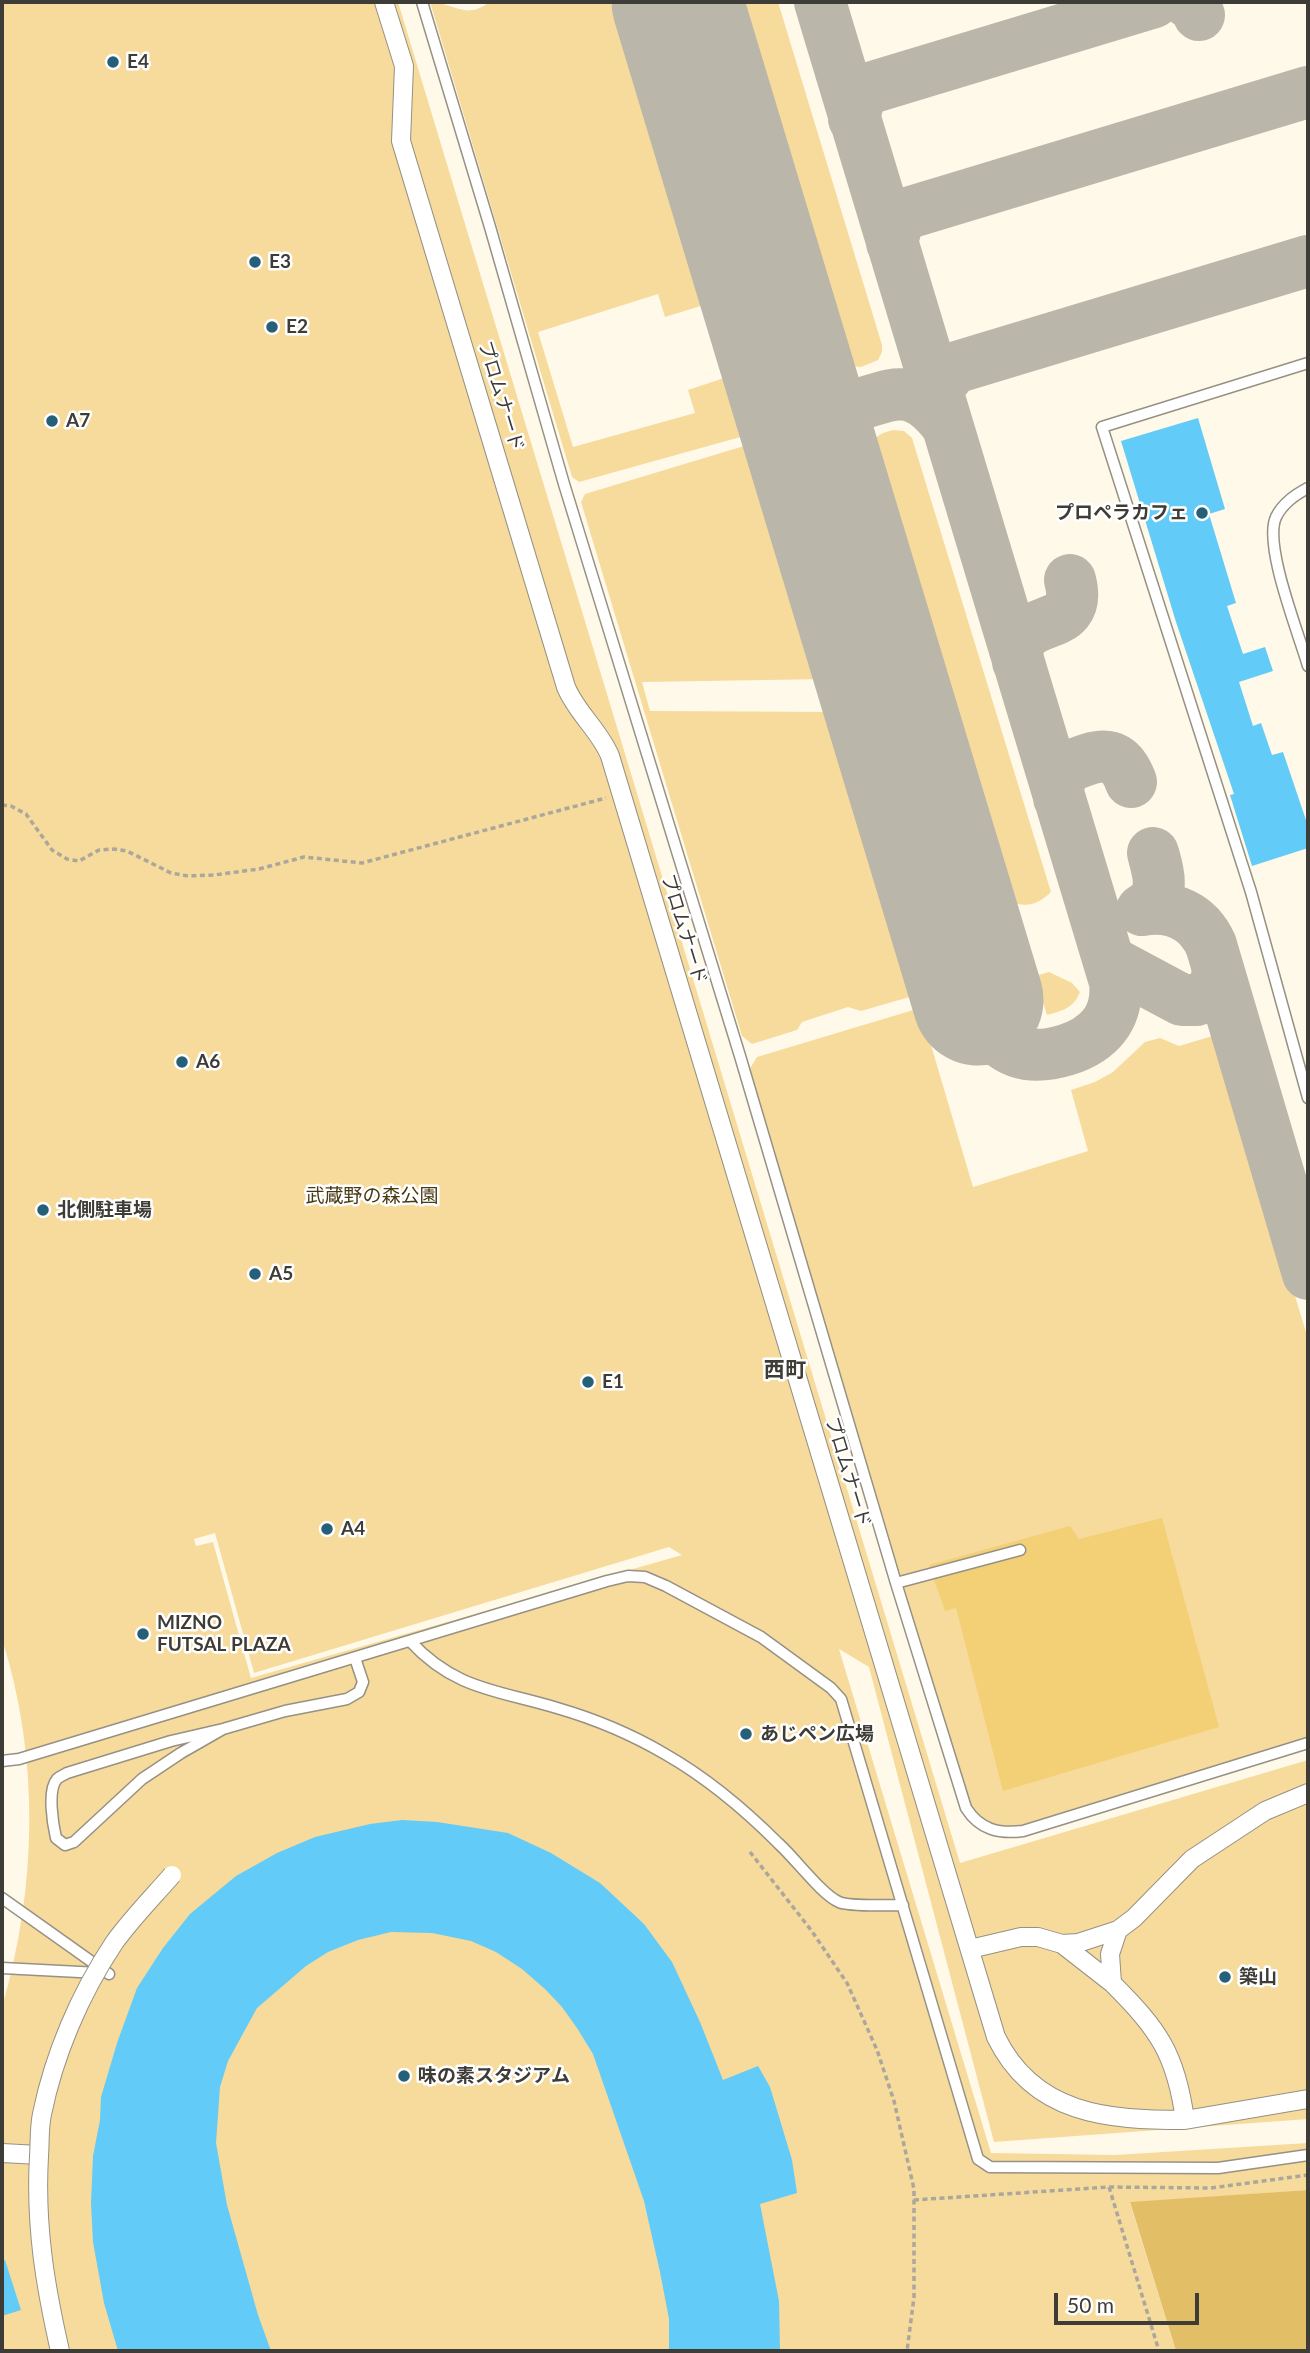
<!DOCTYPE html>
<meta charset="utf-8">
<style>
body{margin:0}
#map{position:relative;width:1310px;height:2353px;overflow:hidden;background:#fff9ea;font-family:Lato,sans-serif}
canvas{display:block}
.frame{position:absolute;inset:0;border:4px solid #3e3c36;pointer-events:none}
.scale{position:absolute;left:1054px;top:2293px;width:145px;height:32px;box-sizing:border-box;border:4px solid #3e3c36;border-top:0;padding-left:9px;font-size:21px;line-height:24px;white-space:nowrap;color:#3e3c36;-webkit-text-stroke:5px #fff;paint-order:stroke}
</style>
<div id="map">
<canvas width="1310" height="2353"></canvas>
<div class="frame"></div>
<div class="scale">50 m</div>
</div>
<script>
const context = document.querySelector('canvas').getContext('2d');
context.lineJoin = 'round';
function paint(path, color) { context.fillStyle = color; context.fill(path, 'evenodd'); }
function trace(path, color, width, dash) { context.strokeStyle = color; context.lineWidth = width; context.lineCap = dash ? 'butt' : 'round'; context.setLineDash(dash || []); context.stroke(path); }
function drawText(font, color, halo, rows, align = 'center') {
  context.font = font + ' Lato,"Noto Sans JP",sans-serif'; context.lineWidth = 5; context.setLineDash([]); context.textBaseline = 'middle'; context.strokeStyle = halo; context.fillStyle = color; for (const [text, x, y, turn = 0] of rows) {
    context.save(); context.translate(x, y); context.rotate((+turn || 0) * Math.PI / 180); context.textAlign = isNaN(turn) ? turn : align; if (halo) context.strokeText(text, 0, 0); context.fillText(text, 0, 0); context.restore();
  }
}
paint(new Path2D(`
 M 2,2 L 398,2 L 960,1863 L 1308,1760 L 1308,2119 L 994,2142 L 869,1667 L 839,1649 L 991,2153 L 1115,2155 L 1308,2143 L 1308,2190 L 1130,2203 L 1176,2351 L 2,2351 L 2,2007 C 37,1887 40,1759 2,1639 ZM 215,1533 L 254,1673 L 669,1547 L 682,1555 L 251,1678 L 213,1542 L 196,1546 L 194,1539 Z
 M 430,2 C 453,2 466,21 489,2 L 611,2 L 704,305 L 665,317 L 658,294 L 538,332 L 573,447 L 695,413 L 688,390 L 727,377 L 744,436 L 579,482 L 572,477 Z
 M 733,2 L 778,2 L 882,345 L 882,352 L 878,360 L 861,367 L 851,366 L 839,354 Z
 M 893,430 L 904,431 L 912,438 L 1051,892 C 1038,904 1028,908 1010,902 L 870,448 C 874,436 881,433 893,430 Z
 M 754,443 L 826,679 L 642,682 L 650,711 L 836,712 L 920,994 L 861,1011 L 848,1007 L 802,1022 L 797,1030 L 752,1044 L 742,1036 L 581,502 L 585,494 Z
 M 1049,972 L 1072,983 L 1080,992 C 1074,1008 1062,1011 1047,1015 L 1035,976 Z
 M 920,1008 L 973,1187 L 1088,1151 L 1071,1090 L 1095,1082 L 1113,1072 L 1145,1042 L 1160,1038 L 1179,1046 L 1216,1035 L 1308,1339 L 1308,1739 L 1002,1834 L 966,1812 L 749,1070 L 757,1057 Z`), '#f6db9c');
paint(new Path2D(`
 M 1308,2190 L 1308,2351 L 1176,2351 L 1130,2202 Z`), '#e2bf66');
paint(new Path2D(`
 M 1162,1518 L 1219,1727 L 1003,1791 L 956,1608 L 945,1611 L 929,1565 L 1070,1526 L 1079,1539 Z`), '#f3cf76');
trace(new Path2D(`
 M 820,2 L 1115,982 C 1119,1018 1098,1040 1066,1050 C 1030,1061 1000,1054 984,1018
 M 1188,2 L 1196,8 L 1199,15
 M 854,119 L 859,98 L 870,88 L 1154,2
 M 892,243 L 897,223 L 908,213 L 1308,92
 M 789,371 C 799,384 810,398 826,403 C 873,419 898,362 946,424
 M 939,399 L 940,385 L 954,368 L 1308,261
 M 820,476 C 816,446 828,424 851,405
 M 1018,662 C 1011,606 1086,640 1070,580
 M 1059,798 C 1056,772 1067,766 1089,759 C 1112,752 1123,760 1131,782
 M 1142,910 C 1172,905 1198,916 1211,945 L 1308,1274
 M 1142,910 C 1166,896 1159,875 1153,853
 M 1109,961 L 1182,1000 L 1196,1000 L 1211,994 L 1218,975 L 1217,966`), '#bab6aa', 52);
trace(new Path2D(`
 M 677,2 L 978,1000`), '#bab6aa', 131);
paint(new Path2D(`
 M 1198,418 L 1225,509 L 1209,514 L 1236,603 L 1227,606 L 1243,654 L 1265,647 L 1273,671 L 1239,682 L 1253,726 L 1261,723 L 1272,755 L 1283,752 L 1308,826 L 1308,848 L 1252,866 L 1230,795 L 1234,794 L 1176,622 L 1121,441 Z
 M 402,1820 L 437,1822 L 508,1833 L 551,1853 L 600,1883 L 644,1924 L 672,1962 L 700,2022 L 723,2080 L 758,2066 L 770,2087 L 792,2160 L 797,2193 L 760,2204 L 779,2301 L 780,2351 L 669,2351 L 669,2319 L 660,2272 L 644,2201 L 593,2054 L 577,2028 L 562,2007 L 545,1989 L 522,1969 L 496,1952 L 471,1941 L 432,1933 L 391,1932 L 358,1940 L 328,1952 L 306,1966 L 257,2008 L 228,2061 L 220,2087 L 216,2143 L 227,2205 L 258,2315 L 271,2351 L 118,2351 L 104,2303 L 93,2242 L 91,2203 L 93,2156 L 100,2120 L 101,2097 L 117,2043 L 137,1988 L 163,1948 L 190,1914 L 236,1876 L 277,1853 L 315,1837 L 370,1824 Z
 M 5,2260 L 21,2310 L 2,2316 L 2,2261 Z`), '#62cbf8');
const service = new Path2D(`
 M 422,2 L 490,227 L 564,484 L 740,1056 L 896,1583 L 966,1808 C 980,1830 999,1834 1023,1831 L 1308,1743
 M 1308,363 L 1102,427 L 1251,892 L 1308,1098
 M 1308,488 C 1295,495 1283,503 1276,517 C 1263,545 1299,634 1308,666
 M 896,1583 L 1020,1550
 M 410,1641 C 455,1690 498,1690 557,1708 C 595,1719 631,1734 665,1754 C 707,1778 744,1809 778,1843 C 794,1857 822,1895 839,1902 C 850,1907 889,1905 903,1905
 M 223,1729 L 181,1753 L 142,1779 L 74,1842 L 65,1845 L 56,1838 C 53,1825 47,1790 57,1779 C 60,1776 64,1775 67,1773 L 171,1741 L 223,1729 L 285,1711 L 347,1699 L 359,1692 L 363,1682 L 355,1658
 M 2,1761 L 19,1759 L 607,1581 L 628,1576 L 645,1577 L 666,1586 L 761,1637 L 831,1688 L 841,1699 L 978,2159 L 990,2167 L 1218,2168 L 1308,2155
 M 2,1898 L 109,1974
 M 2,1968 L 99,1973`);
const pedestrian = new Path2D(`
 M 384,2 L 404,66 L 401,141 L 566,687 C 576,712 600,731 610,756 L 996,2037 C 1034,2115 1108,2120 1185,2120 C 1176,2054 1159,2030 1112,1983 L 1110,1954 L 1118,1930
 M 1062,1944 L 1112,1983
 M 970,1949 L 1021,1937 L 1038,1937 L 1062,1944 L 1078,1943 L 1118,1930 L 1134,1918 L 1192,1859 L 1265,1811 L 1308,1793
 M 1185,2120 L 1308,2099
 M 2,2153 L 39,2155`);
trace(service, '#969183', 13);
trace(pedestrian, '#969183', 20);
trace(new Path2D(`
 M 2,805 L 11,806 L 26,814 L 52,850 L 67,859 L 79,861 L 99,850 L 114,849 L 127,851 L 171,873 L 188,876 L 214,875 L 259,869 L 304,857 L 362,863 L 606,798
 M 750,1852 L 811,1930 L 847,1983 L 877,2050 L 894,2101 L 914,2189 L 914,2297 L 907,2351
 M 1109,2187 L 1159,2351
 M 914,2200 L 1109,2187 L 1211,2188 L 1308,2175`), '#aca79c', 3.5, [5, 3.5]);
trace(service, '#fff', 10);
trace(pedestrian, '#fff', 18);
const pedestrianBridge = new Path2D(`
 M 60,2351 C 45,2285 35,2225 39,2156 C 40,2143 39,2128 42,2114 C 54,2055 80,1994 114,1943 C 131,1919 153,1897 172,1875`);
trace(pedestrianBridge, '#969183', 20, []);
trace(pedestrianBridge, '#fff', 18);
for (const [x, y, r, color] of [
 [113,62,7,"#255f78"],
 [255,262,7,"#255f78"],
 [272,327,7,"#255f78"],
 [52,421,7,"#255f78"],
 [1202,513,7,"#255f78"],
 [182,1062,7,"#255f78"],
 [43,1210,7,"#255f78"],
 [255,1274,7,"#255f78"],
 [588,1382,7,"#255f78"],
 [327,1529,7,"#255f78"],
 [143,1634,7,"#255f78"],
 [746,1734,7,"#255f78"],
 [1225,1977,7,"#255f78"],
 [404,2076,7,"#255f78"]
]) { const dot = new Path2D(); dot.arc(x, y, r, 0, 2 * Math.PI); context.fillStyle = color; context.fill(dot); trace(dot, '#fff', 2.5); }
drawText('bold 19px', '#3e3c36', '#fff', [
 ["E4",127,62],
 ["E3",269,262],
 ["E2",286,327],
 ["A7",66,421],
 ["プロペラカフェ",1188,513,"right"],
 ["A6",196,1062],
 ["北側駐車場",57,1210],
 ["A5",269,1274],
 ["E1",602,1382],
 ["A4",341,1529],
 ["MIZNO",157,1623],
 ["FUTSAL PLAZA",157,1645],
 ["あじペン広場",760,1734],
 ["築山",1239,1977],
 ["味の素スタジアム",418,2076]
], 'left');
drawText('19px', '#3e3c36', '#fff', [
 ["プロムナード",501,396,73],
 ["プロムナード",684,929,73],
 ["プロムナード",848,1472,73]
]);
drawText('19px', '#483912', '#fff', [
 ["武蔵野の森公園",372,1196]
]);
drawText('bold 21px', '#3e3c36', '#fff', [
 ["西町",785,1370]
]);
</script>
